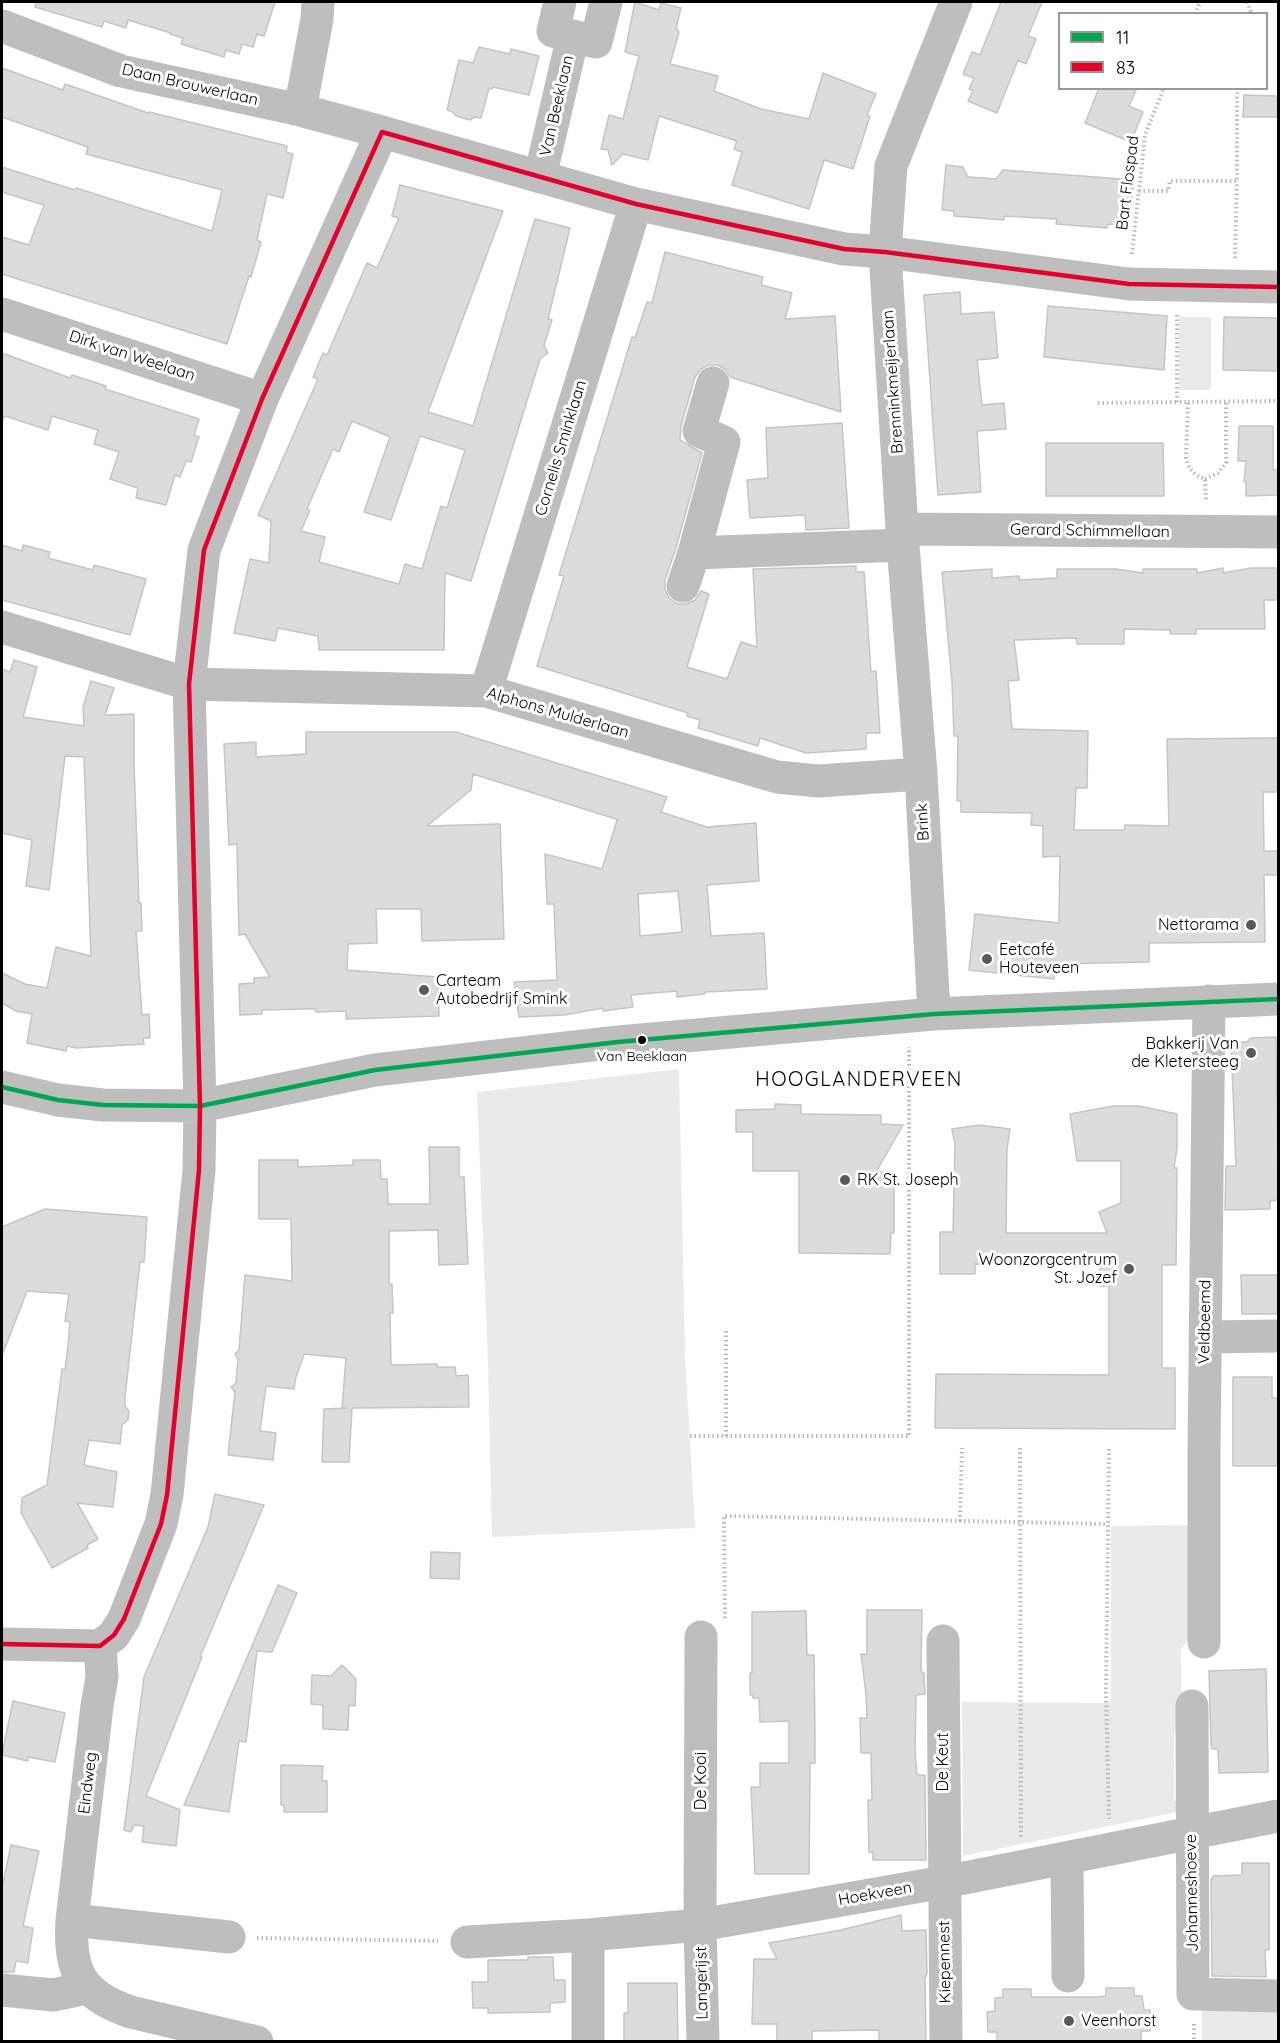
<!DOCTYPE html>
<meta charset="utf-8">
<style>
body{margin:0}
#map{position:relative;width:1280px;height:2043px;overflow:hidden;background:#fff;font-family:Quicksand,sans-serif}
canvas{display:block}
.frame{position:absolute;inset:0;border:3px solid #000;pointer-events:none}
.legend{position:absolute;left:1058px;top:12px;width:210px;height:78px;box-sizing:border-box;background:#fff;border:2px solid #999;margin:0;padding:8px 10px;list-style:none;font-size:18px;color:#000}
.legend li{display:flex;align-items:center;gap:12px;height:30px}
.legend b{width:30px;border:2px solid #999}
</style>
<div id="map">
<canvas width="1280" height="2043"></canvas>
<div class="frame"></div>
<ul class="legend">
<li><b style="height:8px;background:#00a651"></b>11</li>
<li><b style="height:8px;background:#e4002b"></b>83</li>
</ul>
</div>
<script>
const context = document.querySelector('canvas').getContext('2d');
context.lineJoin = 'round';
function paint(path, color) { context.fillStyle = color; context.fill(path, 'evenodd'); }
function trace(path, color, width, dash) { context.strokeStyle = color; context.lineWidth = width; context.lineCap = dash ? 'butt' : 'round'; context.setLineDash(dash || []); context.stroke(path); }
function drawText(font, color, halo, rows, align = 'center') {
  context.font = font + ' Quicksand,sans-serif'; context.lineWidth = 6; context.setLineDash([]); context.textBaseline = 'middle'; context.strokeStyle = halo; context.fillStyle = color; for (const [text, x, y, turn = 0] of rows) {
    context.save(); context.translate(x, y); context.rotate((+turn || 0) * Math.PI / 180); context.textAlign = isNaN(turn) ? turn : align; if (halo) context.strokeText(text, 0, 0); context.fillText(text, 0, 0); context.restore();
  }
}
paint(new Path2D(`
 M 1179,317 L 1211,317 L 1211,390 L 1179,390 Z
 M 679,1069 L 685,1357 L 695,1528 L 492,1537 L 488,1363 L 477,1092 Z
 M 1197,1525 L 1199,1623 L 1181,1650 L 1182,1732 L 1174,1732 L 1174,1801 L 1183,1801 L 1182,1811 L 963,1856 L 962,1702 L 1111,1703 L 1111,1526 Z
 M 1202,2008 L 1278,2010 L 1278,2041 L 1202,2041 Z`), '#eaeaea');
const building = new Path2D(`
 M 36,2 L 275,2 L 264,36 L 257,34 L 253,47 L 242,44 L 239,54 L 226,50 L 224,57 L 181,44 L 183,38 L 170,34 L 171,33 L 128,20 L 126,28 L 104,21 L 102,27 L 35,7 Z
 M 635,2 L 659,10 L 661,3 L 681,8 L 676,28 L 679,32 L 670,64 L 718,76 L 714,91 L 761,109 L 809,119 L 823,73 L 876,94 L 867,115 L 870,116 L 853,169 L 824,160 L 809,209 L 732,185 L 742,152 L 734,149 L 737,141 L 659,116 L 648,160 L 623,154 L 612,165 L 608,150 L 601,149 L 609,115 L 623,119 L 639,56 L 625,52 Z
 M 1001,2 L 1042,2 L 1028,36 L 1036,39 L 1026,64 L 1018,60 L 997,113 L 968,101 L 973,90 L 969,89 L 974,78 L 963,74 L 972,52 L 980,55 Z
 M 479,47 L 510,54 L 511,49 L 539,56 L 529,95 L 493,87 L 492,89 L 489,88 L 481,118 L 475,117 L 470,120 L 456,116 L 453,112 L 447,110 L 459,60 L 473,63 Z
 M 2,68 L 63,90 L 65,84 L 148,113 L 149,112 L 287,146 L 286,152 L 293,154 L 283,198 L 267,194 L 257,240 L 261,242 L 251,277 L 249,276 L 227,344 L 2,274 L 2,237 L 29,245 L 44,205 L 2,192 L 2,167 L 75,190 L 76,188 L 212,231 L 222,190 L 86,154 L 88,147 L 2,117 Z
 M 1099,88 L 1137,88 L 1129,106 L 1143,112 L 1131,142 L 1085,123 Z
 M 1244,95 L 1278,96 L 1278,117 L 1243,117 Z
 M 946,165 L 963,167 L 968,177 L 983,178 L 996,179 L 1003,170 L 1134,180 L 1131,205 L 1122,204 L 1120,225 L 1108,224 L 1107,228 L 1056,224 L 1057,219 L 1004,216 L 1004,220 L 954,216 L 954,211 L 942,210 Z
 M 400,185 L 503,211 L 428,412 L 473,426 L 535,219 L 570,228 L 548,319 L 552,320 L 544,345 L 548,353 L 540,359 L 471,581 L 445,573 L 444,650 L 319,650 L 318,636 L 278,628 L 275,641 L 234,633 L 250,559 L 269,563 L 271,521 L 258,515 L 318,379 L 313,377 L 323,353 L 327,355 L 367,263 L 377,268 L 399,218 L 392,216 ZM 352,421 L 390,437 L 364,512 L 391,520 L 420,436 L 465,450 L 447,508 L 441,506 L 422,569 L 405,564 L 399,584 L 319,562 L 325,537 L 301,531 L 310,510 L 307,509 L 333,449 L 339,452 Z
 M 665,252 L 763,277 L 761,285 L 792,293 L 785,319 L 835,316 L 841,412 L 730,377 L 726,370 L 718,365 L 708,365 L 701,369 L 695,377 L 681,426 L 680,440 L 702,453 L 676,548 L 665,580 L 665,589 L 669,598 L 678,604 L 686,604 L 695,600 L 701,591 L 709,594 L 687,667 L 727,679 L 741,642 L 757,647 L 753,569 L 856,566 L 856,572 L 864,572 L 871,672 L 876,671 L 880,733 L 866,733 L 866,749 L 806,753 L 760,738 L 758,746 L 698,728 L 700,720 L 687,716 L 688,713 L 537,666 L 564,576 L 559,575 L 632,337 L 635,338 L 647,302 L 652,303 Z
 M 960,292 L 961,314 L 994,312 L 998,358 L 977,360 L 982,405 L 1004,403 L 1006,429 L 977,431 L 981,492 L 938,495 L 924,295 Z
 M 1048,306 L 1167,316 L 1164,370 L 1044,357 Z
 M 1224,317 L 1278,318 L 1278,371 L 1223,370 Z
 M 2,353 L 70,378 L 72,375 L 88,380 L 106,386 L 105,389 L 199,419 L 194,435 L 199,437 L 191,462 L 186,461 L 180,477 L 175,475 L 166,505 L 136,498 L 138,488 L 110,479 L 119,452 L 94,444 L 98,430 L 52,416 L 48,430 L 5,416 L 3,420 L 2,420 Z
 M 842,423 L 849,528 L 806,530 L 805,515 L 750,518 L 747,480 L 768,478 L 766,428 Z
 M 1239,426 L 1273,426 L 1273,470 L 1278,470 L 1278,495 L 1246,496 L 1246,482 L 1244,482 L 1246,461 L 1238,461 Z
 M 1046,443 L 1163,443 L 1164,496 L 1046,496 Z
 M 2,545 L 22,551 L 23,545 L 50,552 L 48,558 L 93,570 L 94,565 L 146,579 L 130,635 L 2,600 Z
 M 1223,568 L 1223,573 L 1251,568 L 1278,568 L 1278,600 L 1264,600 L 1265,629 L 1196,629 L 1196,634 L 1170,634 L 1170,630 L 1124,629 L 1124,644 L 1077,644 L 1076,638 L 1014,640 L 1019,680 L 1008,681 L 1012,729 L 1088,731 L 1087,788 L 1076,788 L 1074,830 L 1124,830 L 1125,825 L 1169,826 L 1167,739 L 1278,738 L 1278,792 L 1263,792 L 1264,851 L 1278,851 L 1278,875 L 1264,875 L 1265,942 L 1149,943 L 1149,962 L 1056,964 L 1054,979 L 969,970 L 975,914 L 1059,923 L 1060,856 L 1043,857 L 1043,826 L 1031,825 L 1032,813 L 961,812 L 961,801 L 957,801 L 958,736 L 954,736 L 952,682 L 942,572 L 992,569 L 992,578 L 1019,576 L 1020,580 L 1057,578 L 1057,569 L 1116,569 L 1143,573 L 1143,569 L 1197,569 L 1197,573 Z
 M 14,660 L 37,667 L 23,717 L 84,726 L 83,707 L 91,681 L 114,688 L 105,715 L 134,714 L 134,764 L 139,903 L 141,903 L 142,931 L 136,931 L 142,1015 L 149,1014 L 150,1038 L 143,1038 L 144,1044 L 76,1048 L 67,1046 L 66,1051 L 27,1043 L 32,1014 L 16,1011 L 2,1003 L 2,973 L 25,984 L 47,988 L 56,947 L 91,956 L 84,757 L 65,756 L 49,890 L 26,886 L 32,840 L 2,833 L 2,669 L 10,672 Z
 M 306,732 L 456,732 L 667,797 L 661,812 L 707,827 L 756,823 L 759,881 L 707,885 L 711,936 L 764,933 L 767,989 L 705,992 L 705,994 L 677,997 L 677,991 L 631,995 L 633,1007 L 603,1011 L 603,1008 L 565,1015 L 519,1017 L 514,982 L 557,980 L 554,904 L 547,904 L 545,854 L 602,869 L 617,820 L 619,820 L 473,774 L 471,790 L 427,826 L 500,824 L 504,939 L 422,941 L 421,909 L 376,909 L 377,943 L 348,944 L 347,970 L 438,977 L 439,1016 L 346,1019 L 346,1011 L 316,1012 L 315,1009 L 306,1009 L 262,1010 L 262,1014 L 240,1015 L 239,984 L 254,983 L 254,978 L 270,977 L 245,934 L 239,935 L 237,844 L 229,845 L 224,744 L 256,742 L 256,757 L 306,754 ZM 678,891 L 682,932 L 640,936 L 638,894 Z
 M 1276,1037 L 1278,1200 L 1270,1201 L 1270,1209 L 1225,1210 L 1226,1166 L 1236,1166 L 1231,1042 L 1247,1042 L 1251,1038 Z
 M 775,1104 L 801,1105 L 801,1114 L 881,1115 L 881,1124 L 903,1125 L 876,1172 L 894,1172 L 894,1233 L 891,1233 L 890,1254 L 799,1253 L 799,1171 L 753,1171 L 753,1132 L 736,1132 L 736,1110 L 775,1109 Z
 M 1113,1106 L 1139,1106 L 1177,1114 L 1177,1148 L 1174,1168 L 1177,1168 L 1176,1265 L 1162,1265 L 1162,1368 L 1175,1368 L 1175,1429 L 935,1428 L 936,1374 L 1109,1375 L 1109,1286 L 1100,1286 L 1100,1265 L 975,1264 L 975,1274 L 940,1274 L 940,1232 L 953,1232 L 955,1144 L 952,1129 L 979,1125 L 1010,1129 L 1007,1149 L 1006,1233 L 1107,1233 L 1099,1212 L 1121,1203 L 1121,1161 L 1077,1161 L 1070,1114 Z
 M 429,1147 L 459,1147 L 459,1177 L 464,1177 L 468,1264 L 439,1265 L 438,1230 L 389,1231 L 389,1284 L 392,1284 L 393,1313 L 390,1313 L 391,1365 L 437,1364 L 437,1367 L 455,1367 L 456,1376 L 468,1375 L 469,1407 L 352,1408 L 349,1462 L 322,1462 L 324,1409 L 347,1408 L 342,1408 L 346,1358 L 304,1354 L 296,1377 L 294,1389 L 266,1386 L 260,1431 L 276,1433 L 273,1460 L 228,1455 L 235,1392 L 231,1387 L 236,1383 L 238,1359 L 235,1354 L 239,1350 L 245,1275 L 292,1281 L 291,1219 L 259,1219 L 259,1160 L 298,1160 L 298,1167 L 353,1165 L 353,1160 L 380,1160 L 381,1179 L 387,1179 L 388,1204 L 430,1204 Z
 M 45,1209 L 147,1217 L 144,1262 L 140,1262 L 125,1397 L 125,1406 L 129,1411 L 128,1420 L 122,1425 L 120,1444 L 89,1440 L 84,1465 L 117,1472 L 113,1507 L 77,1503 L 98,1539 L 87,1545 L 88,1548 L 52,1568 L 21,1513 L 22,1498 L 47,1485 L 62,1369 L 65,1370 L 68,1346 L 70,1322 L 65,1321 L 69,1294 L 27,1291 L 3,1353 L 2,1353 L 2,1227 Z
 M 1241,1275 L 1278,1275 L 1278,1314 L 1242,1314 Z
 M 1233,1377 L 1272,1377 L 1272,1398 L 1278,1398 L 1278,1466 L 1233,1466 Z
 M 215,1494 L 264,1505 L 200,1657 L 202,1657 L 146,1796 L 180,1810 L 176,1846 L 142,1842 L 144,1826 L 134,1825 L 131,1832 L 124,1830 L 144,1677 L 208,1527 Z
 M 431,1552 L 460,1553 L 459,1579 L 430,1578 Z
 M 278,1585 L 297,1593 L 272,1652 L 257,1651 L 246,1742 L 239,1741 L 229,1812 L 184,1805 Z
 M 867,1610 L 922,1610 L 921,1669 L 922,1673 L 924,1673 L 925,1694 L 916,1695 L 915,1752 L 917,1775 L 925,1775 L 926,1860 L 873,1860 L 873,1852 L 869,1852 L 868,1800 L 872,1800 L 871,1753 L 861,1753 L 860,1718 L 867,1718 L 866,1694 L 861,1654 L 867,1654 Z
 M 806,1611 L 807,1655 L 814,1655 L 815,1734 L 815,1763 L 810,1763 L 809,1874 L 755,1874 L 751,1787 L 760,1787 L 760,1763 L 789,1763 L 789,1721 L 760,1722 L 759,1698 L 753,1698 L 753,1695 L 750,1695 L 750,1673 L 752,1673 L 752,1612 Z
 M 342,1665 L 356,1679 L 355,1706 L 349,1705 L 348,1730 L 323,1729 L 323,1705 L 311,1704 L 312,1675 L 331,1676 Z
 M 1266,1669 L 1268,1772 L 1219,1773 L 1218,1749 L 1212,1749 L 1211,1745 L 1209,1671 Z
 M 13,1701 L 65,1713 L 55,1762 L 28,1757 L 28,1761 L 2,1755 Z
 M 281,1765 L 323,1766 L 322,1781 L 327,1781 L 327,1812 L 284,1812 L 284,1805 L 281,1805 Z
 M 11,1845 L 39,1851 L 23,1926 L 33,1928 L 28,1963 L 16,1961 L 14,1972 L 2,1972 L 2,1888 Z
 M 1242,1863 L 1269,1863 L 1269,1950 L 1265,1950 L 1266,1977 L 1212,1976 L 1211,1880 L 1213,1876 L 1242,1875 Z
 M 901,1915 L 902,1931 L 926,1930 L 927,1974 L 925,1978 L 926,2042 L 879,2042 L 879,2030 L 812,2031 L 812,2041 L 777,2041 L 777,2024 L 752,2024 L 754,1959 L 777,1959 L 769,1943 L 841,1930 Z
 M 528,1957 L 553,1957 L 554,1980 L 565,1980 L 565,2002 L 550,2003 L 550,2012 L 488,2013 L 488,2008 L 473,2008 L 472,1982 L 488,1982 L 488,1960 L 528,1960 Z
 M 628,1983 L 677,1983 L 678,2042 L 624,2042 L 624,2013 L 628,2013 Z
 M 1106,1988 L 1134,1988 L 1134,1996 L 1142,1996 L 1144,2010 L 1150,2010 L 1150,2031 L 1141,2031 L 1141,2042 L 997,2042 L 997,2032 L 988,2032 L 987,2012 L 995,2011 L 995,1998 L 1003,1997 L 1003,1989 L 1031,1989 L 1031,1997 L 1096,1997 L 1106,1996 Z`);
paint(building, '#dcdcdc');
trace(building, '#c5c5c5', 1.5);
trace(new Path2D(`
 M 1247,2 L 1252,14
 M 1195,14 L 1200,2
 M 1139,191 L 1168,191 L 1170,181 L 1237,181 L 1237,94 L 1239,88
 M 1132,254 L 1145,135 L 1164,88
 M 1235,258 L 1237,181
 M 1177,315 L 1177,402 L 1188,402 L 1186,457 C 1188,469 1194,475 1205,479 L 1206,502
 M 1188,402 L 1278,401
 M 1098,403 L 1177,402
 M 1205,479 L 1218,473 L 1226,463 L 1226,402
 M 690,1436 L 909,1436 L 909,1047
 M 726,1436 L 726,1329
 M 1020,1448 L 1021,1837
 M 1109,1449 L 1106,1693 L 1109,1819
 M 960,1521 L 962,1448
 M 725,1618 L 724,1516 L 1108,1524
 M 257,1938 L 438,1941
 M 1194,2024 L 1194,2042`), '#b8b8b8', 4, [1.5, 3]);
trace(new Path2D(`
 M 560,2 L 553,31 L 596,42 L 606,2
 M 2,26 L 121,71 L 300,110 L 382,132
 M 300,110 L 317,19 L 318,2
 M 540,177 L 573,36
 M 2,314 L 262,399
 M 902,529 L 1278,532
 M 694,553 L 903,545
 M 683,586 L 694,553 L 724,442 L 699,431 L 713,383
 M 2,627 L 189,684 L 486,691 L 777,777 L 818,781 L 921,774 L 934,1014
 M 486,691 L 636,204
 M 921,774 L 903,545 L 885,252 L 891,166 L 956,2
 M 2,1087 L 58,1100 L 103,1105 L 200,1106 L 375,1070 L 618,1042 L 934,1014 L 1278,999
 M 1205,1337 L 1278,1336
 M 701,1637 L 700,1925 L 703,2042
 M 943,1641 L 946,2042
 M 1204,1642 L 1204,1451 L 1209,1001
 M 2,1644 L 100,1646 L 114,1635 L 124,1619 L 161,1524 L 167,1495 L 199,1170 L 200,1106 L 189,684 L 204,550 L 262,399 L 382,132 L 636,204 L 844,249 L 885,252 L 1129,284 L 1278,287
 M 100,1646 L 102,1677 L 97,1706 L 72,1920 C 69,1971 80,1995 131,2012 L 257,2042
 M 1192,1706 L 1193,1994 L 1278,1996
 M 1067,1858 L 1068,1976
 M 72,1920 L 229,1937
 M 588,1935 L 588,2042
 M 467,1942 L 588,1935 L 700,1925 L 944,1882 L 1278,1816
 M 2,1990 L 53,1995 L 87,1988`), '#bebebe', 33);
trace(new Path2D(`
 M 2,1087 L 58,1100 L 103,1105 L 200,1106 L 375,1070 L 618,1042 L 934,1014 L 1278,999`), '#00a651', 4.5);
trace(new Path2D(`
 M 2,1644 L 100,1646 L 114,1635 L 124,1619 L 161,1524 L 167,1495 L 199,1170 L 200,1106 L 189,684 L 204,550 L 262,399 L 382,132 L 636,204 L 844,249 L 885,252 L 1129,284 L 1278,287`), '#e4002b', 4.5);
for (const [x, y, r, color] of [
 [1251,925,6,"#595959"],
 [987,959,6,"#595959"],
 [424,990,6,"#595959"],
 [642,1040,5,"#000"],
 [1251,1053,6,"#595959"],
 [845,1180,6,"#595959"],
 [1129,1269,6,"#595959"],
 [1069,2021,6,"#595959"]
]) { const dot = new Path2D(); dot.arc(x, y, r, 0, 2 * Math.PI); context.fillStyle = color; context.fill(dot); trace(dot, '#fff', 2); }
drawText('14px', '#000', '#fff', [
 ["Van Beeklaan",642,1057]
]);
drawText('16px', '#000', '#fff', [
 ["Daan Brouwerlaan",190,85,13],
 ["Van Beeklaan",557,106,-77],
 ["Bart Flospad",1128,183,-83],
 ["Dirk van Weelaan",132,356,18],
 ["Brenninkmeijerlaan",893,382,-94],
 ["Cornelis Sminklaan",561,448,-73],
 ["Gerard Schimmellaan",1090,531,1],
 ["Alphons Mulderlaan",558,713,16],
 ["Brink",923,822,-93],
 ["Veldbeemd",1205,1322,-89],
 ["De Keut",943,1762,-90],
 ["De Kooi",701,1781,-90],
 ["Eindweg",88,1783,-83],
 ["Johanneshoeve",1192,1893,-91],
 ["Hoekveen",875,1894,-10],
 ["Kiepennest",945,1962,-91],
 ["Langerijst",702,1983,-91]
]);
drawText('16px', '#000', '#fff', [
 ["Nettorama",1239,925,"right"],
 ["Eetcafé",999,950],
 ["Houteveen",999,968],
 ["Carteam",436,981],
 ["Autobedrijf Smink",436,999],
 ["Bakkerij Van",1239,1044,"right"],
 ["de Kletersteeg",1239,1062,"right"],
 ["RK St. Joseph",857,1180],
 ["Woonzorgcentrum",1117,1260,"right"],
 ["St. Jozef",1117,1278,"right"],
 ["Veenhorst",1081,2021]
], 'left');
context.letterSpacing = '1.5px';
drawText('20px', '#000', '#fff', [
 ["HOOGLANDERVEEN",859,1080]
]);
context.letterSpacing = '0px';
</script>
